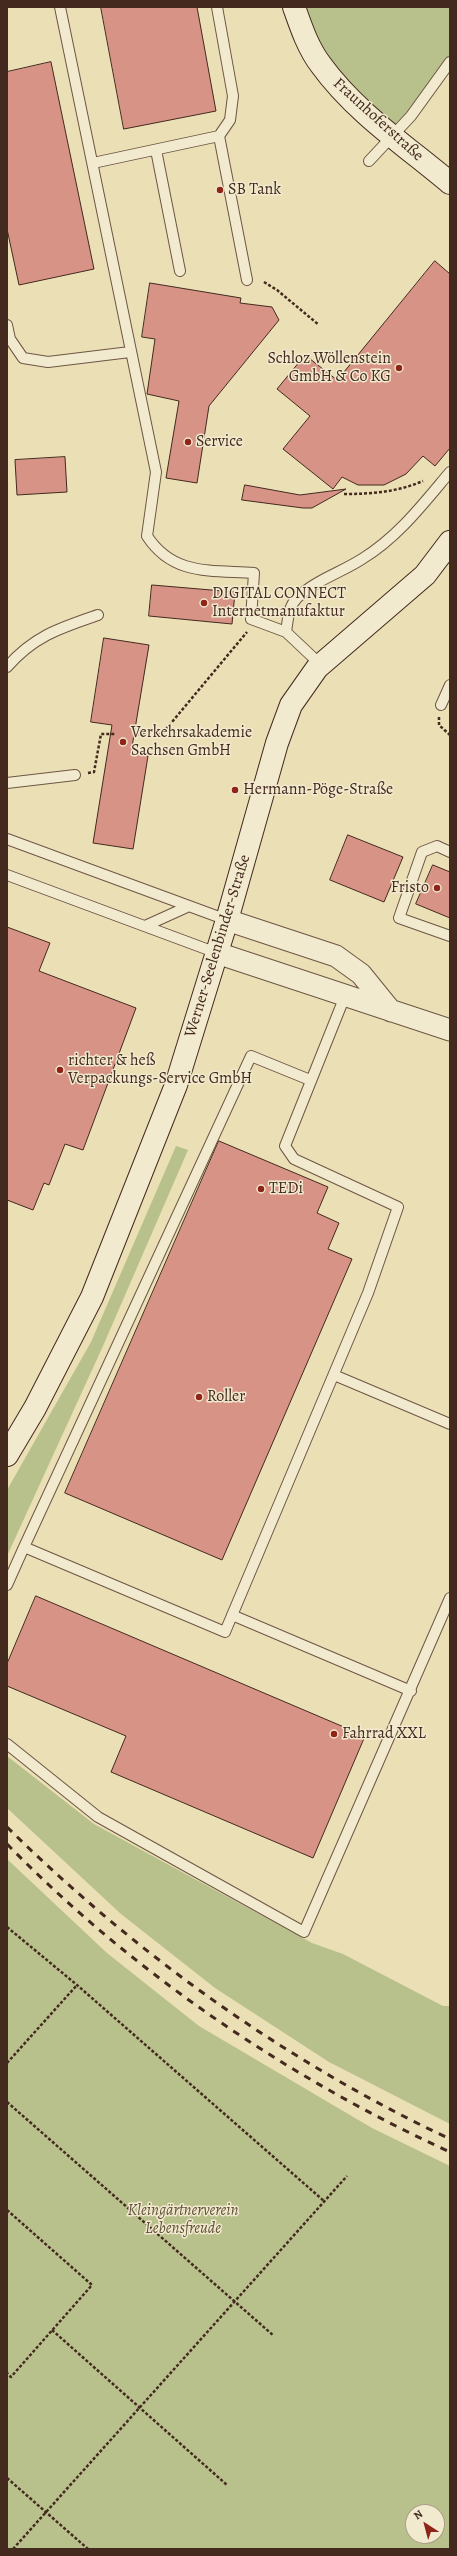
<!DOCTYPE html>
<meta charset="utf-8">
<style>
body{margin:0}
#map{position:relative;width:457px;height:2556px;overflow:hidden;background:#ebdfb5;font-family:Alegreya,serif}
canvas{display:block}
.frame{position:absolute;inset:0;border:8px solid #43291e;pointer-events:none}
.north{position:absolute;left:405px;top:2504px;width:40px;height:40px;box-sizing:border-box;background:#f2eacf;border:1px solid #ac9d88;border-radius:50%;rotate:324deg;font-size:11px;font-weight:700;line-height:16px;text-align:center;color:#43291e}
.north::after{content:'';display:block;margin:auto;width:14px;height:18px;background:#8f2418;clip-path:polygon(50% 0,100% 100%,50% 72%,0 100%)}
</style>
<div id="map">
<canvas width="457" height="2556"></canvas>
<div class="frame"></div>
<div class="north">N</div>
</div>
<script>
const context = document.querySelector('canvas').getContext('2d');
context.lineJoin = 'round';
function paint(path, color) { context.fillStyle = color; context.fill(path, 'evenodd'); }
function trace(path, color, width, dash) { context.strokeStyle = color; context.lineWidth = width; context.lineCap = dash ? 'butt' : 'round'; context.setLineDash(dash || []); context.stroke(path); }
function drawText(font, color, halo, rows, align = 'center') {
  context.font = font + ' Alegreya,serif'; context.lineWidth = 3; context.setLineDash([]); context.textBaseline = 'middle'; context.strokeStyle = halo; context.fillStyle = color; for (const [text, x, y, turn = 0] of rows) {
    context.save(); context.translate(x, y); context.rotate((+turn || 0) * Math.PI / 180); context.textAlign = isNaN(turn) ? turn : align; if (halo) context.strokeText(text, 0, 0); context.fillText(text, 0, 0); context.restore();
  }
}
paint(new Path2D(`
 M 294,7 L 450,7 L 450,62 L 393,137 L 341,89 Z
 M 176,1146 L 188,1150 L 103,1346 L 7,1556 L 7,1490 L 91,1342 Z
 M 7,1756 L 94,1824 L 312,1943 L 343,1954 L 443,2006 L 450,2006 L 450,2124 L 329,2062 L 215,1988 L 121,1914 L 7,1808 Z
 M 7,1859 L 107,1953 L 199,2026 L 372,2128 L 450,2166 L 450,2549 L 7,2549 ZM 413,2512 L 437,2512 L 437,2536 L 413,2536 Z`), '#b8c18c');
const building = new Path2D(`
 M 101,7 L 197,7 L 216,111 L 124,129 Z
 M 51,62 L 94,269 L 19,285 L 7,229 L 7,72 Z
 M 435,261 L 450,274 L 450,448 L 435,466 L 423,456 L 406,474 L 384,485 L 358,485 L 342,477 L 333,489 L 283,449 L 310,416 L 277,389 L 305,355 L 337,380 Z
 M 150,283 L 241,298 L 240,303 L 272,307 L 279,320 L 209,406 L 197,483 L 166,478 L 179,401 L 147,394 L 155,339 L 142,337 Z
 M 65,457 L 67,492 L 17,495 L 15,460 Z
 M 245,485 L 300,495 L 346,489 L 312,508 L 303,508 L 242,500 Z
 M 152,585 L 235,592 L 232,624 L 149,616 Z
 M 104,638 L 149,645 L 131,753 L 148,756 L 133,849 L 93,843 L 112,725 L 91,722 Z
 M 348,835 L 403,857 L 384,902 L 330,880 Z
 M 433,865 L 450,872 L 450,918 L 416,904 Z
 M 7,927 L 50,943 L 39,971 L 136,1008 L 83,1150 L 65,1144 L 49,1185 L 44,1183 L 33,1210 L 7,1200 Z
 M 219,1141 L 328,1187 L 317,1213 L 339,1223 L 328,1249 L 352,1259 L 222,1560 L 65,1493 Z
 M 36,1596 L 365,1736 L 313,1858 L 111,1772 L 126,1736 L 7,1686 L 7,1664 Z`);
paint(building, '#d79386');
trace(building, '#43291e', 1);
const service = new Path2D(`
 M 60,7 L 156,472 L 147,536 C 173,576 211,570 254,573 L 251,619 L 286,632 L 321,665
 M 219,136 L 247,280
 M 156,150 L 180,271
 M 369,161 L 411,116 L 450,62
 M 93,163 L 219,136 L 230,120 L 233,96 L 217,7
 M 7,325 L 10,339 L 23,358 L 48,362 L 130,352
 M 286,632 C 288,620 288,607 297,598 C 314,581 342,572 362,559 C 398,537 423,504 450,472
 M 7,667 C 34,636 60,628 98,615
 M 441,705 L 450,685
 M 7,783 L 75,775
 M 7,839 L 227,920
 M 450,852 L 437,846 L 422,852 L 399,918 L 450,936
 M 7,875 L 217,953
 M 145,926 L 187,907
 M 310,1080 L 251,1056 L 24,1547 L 225,1632 L 368,1293 L 398,1207 L 294,1159 L 285,1146 L 345,996
 M 334,1375 L 450,1424
 M 7,1585 L 24,1547
 M 232,1615 L 411,1691
 M 7,1744 L 98,1817 L 304,1932 L 450,1598`);
const minor = new Path2D(`
 M 227,920 L 336,956 L 361,974 L 391,1011
 M 217,953 L 450,1030`);
const secondary = new Path2D(`
 M 294,7 C 301,27 308,48 321,65 C 355,112 406,146 450,183
 M 7,1455 L 35,1408 L 92,1297 L 176,1085 L 227,920 L 277,743 L 291,705 L 317,668 L 425,575 L 450,542`);
trace(service, '#6d5644', 12);
trace(minor, '#6d5644', 23);
trace(secondary, '#43291e', 24);
trace(new Path2D(`
 M 264,282 L 277,290 L 319,325
 M 344,494 C 372,494 397,492 423,481
 M 439,717 L 439,725 L 450,735
 M 133,734 L 162,734 L 247,632
 M 88,773 L 94,772 L 101,734 L 116,734
 M 7,1927 L 77,1985 L 324,2201
 M 7,2063 L 77,1985
 M 7,2102 L 274,2336
 M 7,2210 L 92,2285 L 11,2377 L 7,2373
 M 52,2330 L 227,2485
 M 7,2478 L 88,2549
 M 13,2549 L 347,2176`), '#43291e', 2.5, [3, 2]);
trace(service, '#f2eacf', 10);
trace(minor, '#f2eacf', 21);
trace(secondary, '#f2eacf', 22);
trace(new Path2D(`
 M 7,1827 C 136,1954 286,2062 450,2139
 M 7,1844 C 132,1972 288,2078 450,2152`), '#43291e', 3, [7, 7]);
for (const [x, y, r, color] of [
 [220,190,4,"#8f2418"],
 [399,368,4,"#8f2418"],
 [188,442,4,"#8f2418"],
 [204,603,4,"#8f2418"],
 [123,742,4,"#8f2418"],
 [235,790,4,"#8f2418"],
 [437,888,4,"#8f2418"],
 [60,1070,4,"#8f2418"],
 [261,1189,4,"#8f2418"],
 [199,1397,4,"#8f2418"],
 [334,1734,4,"#8f2418"]
]) { const dot = new Path2D(); dot.arc(x, y, r, 0, 2 * Math.PI); context.fillStyle = color; context.fill(dot); trace(dot, '#f2eacf', 1.5); }
drawText('16px', '#43291e', '#f2eacf', [
 ["Fraunhoferstraße",378,120,42],
 ["Werner-Seelenbinder-Straße",218,946,-73]
]);
drawText('16px', '#43291e', '#f2eacf', [
 ["SB Tank",228,190],
 ["Schloz Wöllenstein",391,359,"right"],
 ["GmbH & Co KG",391,377,"right"],
 ["Service",196,442],
 ["DIGITAL CONNECT",212,594],
 ["Internetmanufaktur",212,612],
 ["Verkehrsakademie",131,733],
 ["Sachsen GmbH",131,751],
 ["Hermann-Pöge-Straße",243,790],
 ["Fristo",429,888,"right"],
 ["richter & heß",68,1061],
 ["Verpackungs-Service GmbH",68,1079],
 ["TEDi",269,1189],
 ["Roller",207,1397],
 ["Fahrrad XXL",342,1734]
], 'left');
drawText('italic 16px', '#604f3a', '#f2eacf', [
 ["Kleingärtnerverein",183,2211],
 ["Lebensfreude",183,2229]
]);
</script>
